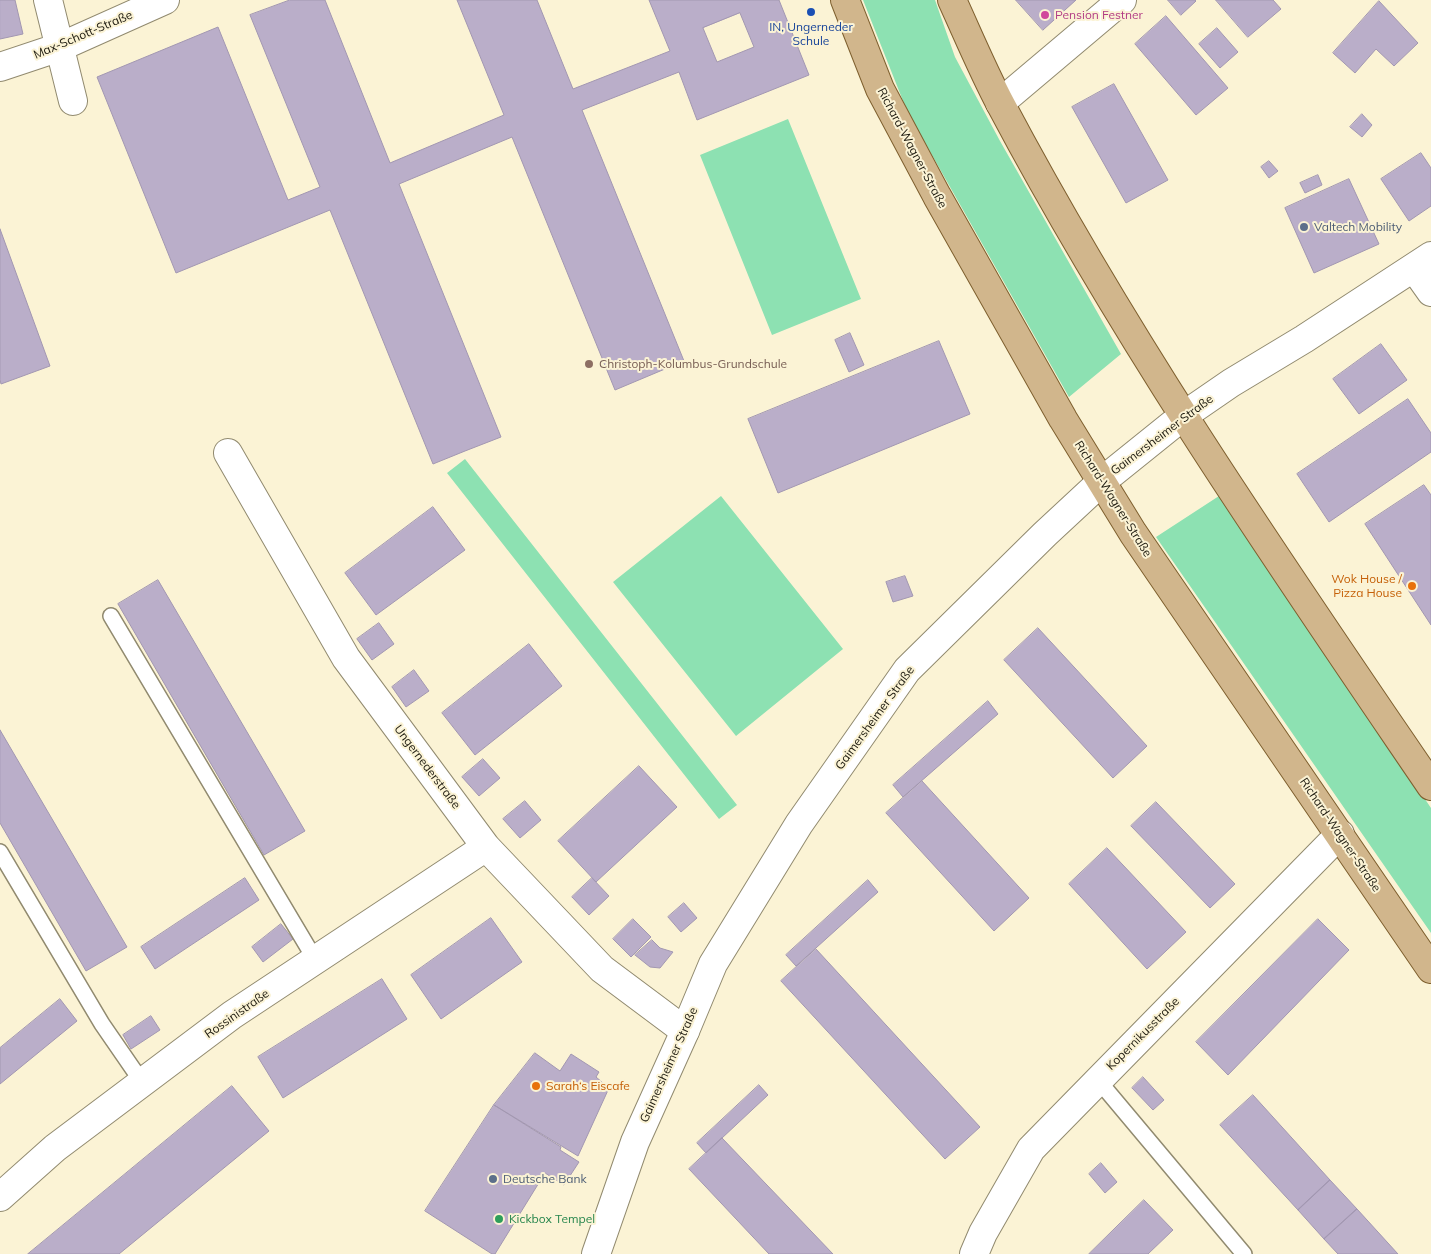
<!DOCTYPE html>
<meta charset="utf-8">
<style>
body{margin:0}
canvas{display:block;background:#fbf3d5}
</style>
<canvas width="1431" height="1254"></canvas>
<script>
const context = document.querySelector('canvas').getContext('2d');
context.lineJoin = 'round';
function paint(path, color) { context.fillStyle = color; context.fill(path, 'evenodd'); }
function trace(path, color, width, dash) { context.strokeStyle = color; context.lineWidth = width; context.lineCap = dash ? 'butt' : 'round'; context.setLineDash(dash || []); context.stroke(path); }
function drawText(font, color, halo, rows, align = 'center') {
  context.font = font + ' Mulish,sans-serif'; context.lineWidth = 4; context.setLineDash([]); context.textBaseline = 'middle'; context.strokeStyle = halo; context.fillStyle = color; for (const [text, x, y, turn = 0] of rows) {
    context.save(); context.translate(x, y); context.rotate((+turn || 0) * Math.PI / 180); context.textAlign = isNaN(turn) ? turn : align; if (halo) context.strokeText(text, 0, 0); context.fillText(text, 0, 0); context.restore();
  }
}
paint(new Path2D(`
 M 863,0 L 935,0 L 955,57 L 1000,141 L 1121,354 L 1069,397 L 907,111 Z
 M 788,119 L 861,299 L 772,335 L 700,155 Z
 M 465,459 L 737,805 L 719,819 L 447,473 Z
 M 721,496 L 843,649 L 736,736 L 613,582 Z
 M 1219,496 L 1431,808 L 1431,933 L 1156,537 Z`), '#8de1b2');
const building = new Path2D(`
 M 0,0 L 15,0 L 23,34 L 0,39 Z
 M 290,0 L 325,0 L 390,163 L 504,115 L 457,0 L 537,0 L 573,89 L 670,51 L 649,0 L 779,0 L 809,75 L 697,120 L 679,72 L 582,110 L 684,361 L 615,390 L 512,137 L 399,184 L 501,437 L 465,451 L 433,464 L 330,210 L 176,273 L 97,77 L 218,27 L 288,200 L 320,187 L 250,15 ZM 740,13 L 754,47 L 717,62 L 703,28 Z
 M 1016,0 L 1076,0 L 1043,30 Z
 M 1168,0 L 1195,0 L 1196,1 L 1181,15 Z
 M 1216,0 L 1273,0 L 1281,9 L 1248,37 Z
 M 1379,1 L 1418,43 L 1394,66 L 1376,49 L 1355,73 L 1333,53 Z
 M 1166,16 L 1228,88 L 1196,115 L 1135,44 Z
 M 1217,28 L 1238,52 L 1220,68 L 1199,44 Z
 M 1114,84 L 1168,180 L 1126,203 L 1072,107 Z
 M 1362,114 L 1372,125 L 1362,137 L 1350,127 Z
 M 1421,153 L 1431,168 L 1431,206 L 1409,221 L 1381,179 Z
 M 1269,161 L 1278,171 L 1269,178 L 1261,167 Z
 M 1318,175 L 1322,185 L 1305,193 L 1300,183 Z
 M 1349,179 L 1379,244 L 1314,273 L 1285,208 Z
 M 0,229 L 50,366 L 1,384 L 0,380 Z
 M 850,333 L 864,365 L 849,372 L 835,340 Z
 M 939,341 L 970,414 L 778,493 L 748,419 Z
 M 1381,344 L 1407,380 L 1359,414 L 1333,379 Z
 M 1408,399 L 1431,433 L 1431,452 L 1329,522 L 1297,474 Z
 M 1424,485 L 1431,495 L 1431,625 L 1365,524 Z
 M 433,507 L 465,550 L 376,615 L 345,573 Z
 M 905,576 L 913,596 L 893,602 L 886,582 Z
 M 158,580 L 305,831 L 264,855 L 118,604 Z
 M 379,623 L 394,644 L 372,660 L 357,639 Z
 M 1038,628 L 1147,746 L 1113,778 L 1004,660 Z
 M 529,644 L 562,686 L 475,755 L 442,713 Z
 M 414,670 L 429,691 L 406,707 L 392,687 Z
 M 988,701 L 998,714 L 903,797 L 893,785 Z
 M 0,730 L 127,947 L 86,971 L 0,823 Z
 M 483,759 L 500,778 L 479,796 L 462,777 Z
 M 639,766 L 677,807 L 596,882 L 558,841 Z
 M 922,781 L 1029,898 L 994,931 L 886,813 Z
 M 525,801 L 541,820 L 520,838 L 503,819 Z
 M 1156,802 L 1235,884 L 1210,908 L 1131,826 Z
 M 1107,848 L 1186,932 L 1147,969 L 1069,884 Z
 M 245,878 L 259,900 L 155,969 L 141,947 Z
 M 592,878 L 609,896 L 589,915 L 572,897 Z
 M 868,880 L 878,892 L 796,966 L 786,955 Z
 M 684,903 L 697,918 L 681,932 L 668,917 Z
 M 491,918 L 522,962 L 441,1019 L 411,975 Z
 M 633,919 L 651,937 L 631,957 L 613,939 Z
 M 1318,919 L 1349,950 L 1228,1075 L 1196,1042 Z
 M 281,924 L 293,939 L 263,962 L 252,947 Z
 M 652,940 L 660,948 L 673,952 L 660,968 L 650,967 L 635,955 Z
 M 816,949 L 980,1127 L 945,1159 L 781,981 Z
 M 382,979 L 407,1019 L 283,1098 L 258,1057 Z
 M 60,999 L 77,1021 L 0,1084 L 0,1048 Z
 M 151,1016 L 160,1030 L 131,1049 L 123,1035 Z
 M 535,1053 L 560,1071 L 571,1054 L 599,1072 L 596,1077 L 609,1088 L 578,1156 L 494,1105 Z
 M 1143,1077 L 1164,1100 L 1153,1110 L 1132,1088 Z
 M 759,1085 L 768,1095 L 706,1153 L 697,1143 Z
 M 232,1086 L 269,1131 L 119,1254 L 28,1254 Z
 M 1253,1095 L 1330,1180 L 1298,1210 L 1220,1125 Z
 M 494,1105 L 561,1147 L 560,1150 L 579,1162 L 564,1185 L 545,1173 L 495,1254 L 492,1254 L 425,1211 Z
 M 722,1138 L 833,1254 L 769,1254 L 689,1169 Z
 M 1101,1163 L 1117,1182 L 1105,1193 L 1089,1174 Z
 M 1330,1180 L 1357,1209 L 1324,1239 L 1298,1210 Z
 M 1144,1200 L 1173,1230 L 1148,1254 L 1089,1254 Z
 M 1357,1209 L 1398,1254 L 1338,1254 L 1324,1239 Z`);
paint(building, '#baaec9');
trace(building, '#a297b1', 1);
const service = new Path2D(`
 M 111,616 L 316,961
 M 0,852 L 102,1024 L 142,1082
 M 1098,1080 L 1244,1254`);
const minor = new Path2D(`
 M 48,0 L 73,101
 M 0,67 L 60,47 L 165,0
 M 1000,103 L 1122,0
 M 1414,268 L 1431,292
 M 228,453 L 346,658 L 486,847 L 602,969 L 685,1031
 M 0,1197 L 55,1148 L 232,1015 L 486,847
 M 974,1254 L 983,1233 L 1031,1149 L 1340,834`);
const tertiary = new Path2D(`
 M 596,1254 L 635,1142 L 685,1031 L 713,964 L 799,824 L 907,670 L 1045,534 L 1101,482 L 1183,416 L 1231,383 L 1304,339 L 1431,256`);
const primary = new Path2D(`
 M 845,0 L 880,89 L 937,196 L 1063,419 L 1133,533 L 1431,969
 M 952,0 C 968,35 983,71 1001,105 C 1127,343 1280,564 1431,786`);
trace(service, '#918a6f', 18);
trace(minor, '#918a6f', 30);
trace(tertiary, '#918a6f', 30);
trace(primary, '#7e5f2e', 30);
trace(service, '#fff', 15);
trace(minor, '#fff', 28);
trace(tertiary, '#fff', 28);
trace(primary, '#d1b68c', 28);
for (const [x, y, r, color] of [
 [811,12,5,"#1a4fb4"],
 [1045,15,5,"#d1479c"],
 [1304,227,5,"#5c6f8a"],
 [589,364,5,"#8d6e63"],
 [1412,586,5,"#e8710a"],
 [536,1086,5,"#e8710a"],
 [493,1179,5,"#5c6f8a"],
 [499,1219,5,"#2e9e5b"]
]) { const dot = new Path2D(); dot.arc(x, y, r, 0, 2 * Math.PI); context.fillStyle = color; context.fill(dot); trace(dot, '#fbf3d5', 2); }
drawText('12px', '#b23c85', '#fbf3d5', [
 ["Pension Festner",1055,15]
], 'left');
drawText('12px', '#164399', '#fbf3d5', [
 ["IN, Ungerneder",811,27],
 ["Schule",811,41]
]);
drawText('12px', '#1c190e', '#fbf3d5', [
 ["Max-Schott-Straße",83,35,-23],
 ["Richard-Wagner-Straße",912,148,62],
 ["Gaimersheimer Straße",1162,435,-37],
 ["Richard-Wagner-Straße",1113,499,58],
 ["Gaimersheimer Straße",875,718,-54],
 ["Ungernederstraße",427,767,53],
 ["Richard-Wagner-Straße",1340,835,56],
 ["Rossinistraße",237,1014,-35],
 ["Kopernikusstraße",1143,1034,-45],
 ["Gaimersheimer Straße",669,1065,-66]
]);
drawText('12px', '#4e5e75', '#fbf3d5', [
 ["Valtech Mobility",1314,227],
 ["Deutsche Bank",503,1179]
], 'left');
drawText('12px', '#785e54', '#fbf3d5', [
 ["Christoph-Kolumbus-Grundschule",599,364]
], 'left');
drawText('12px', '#c56008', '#fbf3d5', [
 ["Wok House /",1402,579],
 ["Pizza House",1402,593],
 ["Sarah‘s Eiscafe",546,1086,"left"]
], 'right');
drawText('12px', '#27864d', '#fbf3d5', [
 ["Kickbox Tempel",509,1219]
], 'left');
</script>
